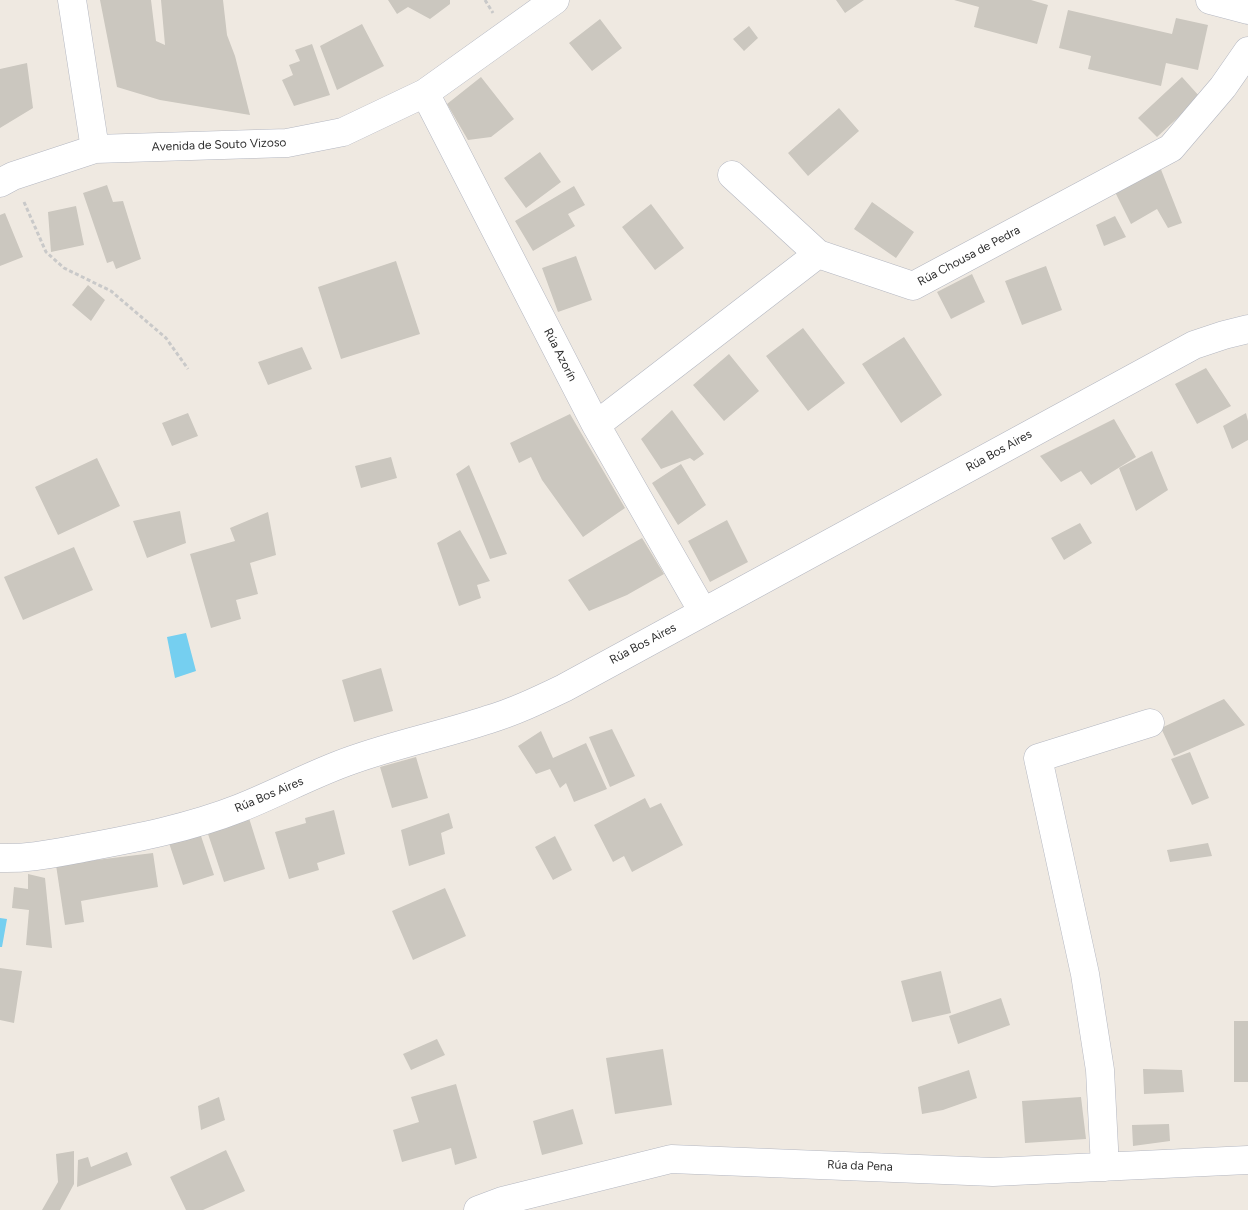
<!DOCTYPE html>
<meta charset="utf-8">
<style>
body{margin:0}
canvas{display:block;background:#efe9e1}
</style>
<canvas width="1248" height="1210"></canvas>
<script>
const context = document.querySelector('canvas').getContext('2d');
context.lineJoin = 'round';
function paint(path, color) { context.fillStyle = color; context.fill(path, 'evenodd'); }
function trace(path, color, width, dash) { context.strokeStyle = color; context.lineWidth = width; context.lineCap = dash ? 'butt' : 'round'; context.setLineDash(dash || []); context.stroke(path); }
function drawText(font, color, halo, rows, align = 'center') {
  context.font = font + ' Figtree,sans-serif'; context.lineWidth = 4; context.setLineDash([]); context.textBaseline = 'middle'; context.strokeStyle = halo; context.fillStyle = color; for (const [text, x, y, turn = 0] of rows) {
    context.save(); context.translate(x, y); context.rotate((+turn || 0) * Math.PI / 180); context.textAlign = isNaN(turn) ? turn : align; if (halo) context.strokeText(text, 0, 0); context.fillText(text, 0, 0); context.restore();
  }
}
paint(new Path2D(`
 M 186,633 L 196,671 L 175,678 L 167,637 Z
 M 0,918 L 7,919 L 2,947 L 0,947 Z`), '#75cff0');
paint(new Path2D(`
 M 100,0 L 151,0 L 156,41 L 165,45 L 161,0 L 223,0 L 227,35 L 235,56 L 250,115 L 160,100 L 117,87 Z
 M 388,0 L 450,0 L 450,4 L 430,19 L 408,7 L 397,14 Z
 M 836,0 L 864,0 L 845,13 Z
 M 954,0 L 1031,0 L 1048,5 L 1037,44 L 974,27 L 979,7 Z
 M 1068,10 L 1172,34 L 1176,18 L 1208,25 L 1198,70 L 1166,63 L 1161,86 L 1088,69 L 1091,56 L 1059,48 Z
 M 600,19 L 622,48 L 592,71 L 569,43 Z
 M 362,24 L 384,66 L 337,90 L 320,46 Z
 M 749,26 L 758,38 L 744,51 L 733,39 Z
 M 312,44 L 330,95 L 294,106 L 282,80 L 293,75 L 289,65 L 300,61 L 295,50 Z
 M 27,63 L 33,108 L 0,128 L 0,69 Z
 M 481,77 L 514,119 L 491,137 L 468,140 L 447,104 Z
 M 1182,77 L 1200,97 L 1157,137 L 1138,118 Z
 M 839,108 L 859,131 L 808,176 L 788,153 Z
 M 540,152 L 561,182 L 526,208 L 504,178 Z
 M 1160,167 L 1182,223 L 1168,228 L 1157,209 L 1131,224 L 1113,188 Z
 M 107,185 L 113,202 L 123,201 L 141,259 L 116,269 L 113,261 L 107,263 L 83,193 Z
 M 574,186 L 585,205 L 568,214 L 575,226 L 533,251 L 515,221 Z
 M 872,202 L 914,232 L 896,258 L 854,229 Z
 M 651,204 L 684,248 L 655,270 L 622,227 Z
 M 76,206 L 84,245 L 51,252 L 48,212 Z
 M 5,213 L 23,257 L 0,266 L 0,215 Z
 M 1115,216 L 1126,237 L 1104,246 L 1096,225 Z
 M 576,256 L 592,300 L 558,312 L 542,268 Z
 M 396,261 L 420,334 L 341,359 L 318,287 Z
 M 1046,266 L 1062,310 L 1022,325 L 1005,281 Z
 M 972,274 L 985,302 L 951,319 L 937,292 Z
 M 88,285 L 105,300 L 91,321 L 72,305 Z
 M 803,328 L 845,383 L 808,411 L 766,356 Z
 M 904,337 L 942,395 L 901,423 L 862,364 Z
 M 302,347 L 312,369 L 268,385 L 258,362 Z
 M 729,354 L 759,391 L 724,421 L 693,385 Z
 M 1206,368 L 1231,406 L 1197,424 L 1175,384 Z
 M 672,410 L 704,454 L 694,461 L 690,458 L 661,469 L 641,439 Z
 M 188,413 L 198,436 L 172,446 L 162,423 Z
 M 1246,413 L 1248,421 L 1248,440 L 1232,449 L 1223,426 Z
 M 570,414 L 625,508 L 583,537 L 542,480 L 531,457 L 519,463 L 510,443 Z
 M 1114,419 L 1136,457 L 1091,485 L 1081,471 L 1061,482 L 1040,456 Z
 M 1152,451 L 1168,490 L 1136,511 L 1119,468 Z
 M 391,457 L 397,478 L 361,488 L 355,466 Z
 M 97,458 L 120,506 L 58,535 L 35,487 Z
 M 681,464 L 706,505 L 678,525 L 652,483 Z
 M 469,465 L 507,554 L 490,559 L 456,474 Z
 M 180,511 L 186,543 L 147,558 L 133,521 Z
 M 268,512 L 276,555 L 250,563 L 258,594 L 236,600 L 241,619 L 211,628 L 190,554 L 235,541 L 230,528 Z
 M 727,520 L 748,562 L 710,582 L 688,541 Z
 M 1080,523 L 1092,543 L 1064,560 L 1051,538 Z
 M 460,530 L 490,581 L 477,585 L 481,598 L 459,606 L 437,543 Z
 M 642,538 L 664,574 L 627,595 L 589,611 L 568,580 Z
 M 74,547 L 93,590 L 23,620 L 4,577 Z
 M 381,668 L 393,711 L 354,722 L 342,680 Z
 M 1224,699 L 1245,725 L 1174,756 L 1161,728 Z
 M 612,729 L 635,776 L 610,787 L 589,737 Z
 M 541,731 L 553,758 L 586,743 L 607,789 L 574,802 L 566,783 L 560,788 L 550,769 L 536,774 L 518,746 Z
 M 1190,752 L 1209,798 L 1192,805 L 1171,759 Z
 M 416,757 L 428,798 L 392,808 L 380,767 Z
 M 645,798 L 650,808 L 661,803 L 683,845 L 632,872 L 624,856 L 613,862 L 594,825 Z
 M 334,810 L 345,854 L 317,863 L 319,870 L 289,879 L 275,832 L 306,823 L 305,818 Z
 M 449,813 L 453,828 L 441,833 L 445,854 L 409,866 L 401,830 Z
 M 249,818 L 265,869 L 224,882 L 207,831 Z
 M 200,833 L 214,875 L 183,885 L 169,843 Z
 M 555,836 L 572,870 L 553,880 L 535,847 Z
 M 1208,843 L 1212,856 L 1170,862 L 1167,850 Z
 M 153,853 L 158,887 L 81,901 L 84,922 L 65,925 L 56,865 Z
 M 28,874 L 45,878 L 52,948 L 26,945 L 29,910 L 12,908 L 14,887 L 28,889 Z
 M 445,888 L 466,936 L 413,960 L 392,911 Z
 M 0,968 L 22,971 L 14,1023 L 0,1020 Z
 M 941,971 L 951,1013 L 912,1022 L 901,981 Z
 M 1001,998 L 1010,1025 L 958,1044 L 949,1016 Z
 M 1234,1021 L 1248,1021 L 1248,1082 L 1234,1082 Z
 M 437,1039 L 445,1055 L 411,1070 L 403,1054 Z
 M 663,1049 L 672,1105 L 615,1114 L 606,1058 Z
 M 1143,1069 L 1182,1070 L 1184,1092 L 1144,1094 Z
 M 969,1070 L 977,1098 L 943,1110 L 922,1114 L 918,1087 Z
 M 456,1084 L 477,1158 L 455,1165 L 451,1148 L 402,1162 L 393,1130 L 419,1122 L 411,1097 Z
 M 219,1097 L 225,1120 L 201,1130 L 198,1106 Z
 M 1081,1097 L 1086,1139 L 1025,1143 L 1022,1101 Z
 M 573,1109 L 583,1144 L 542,1155 L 533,1121 Z
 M 1169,1124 L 1170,1141 L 1133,1146 L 1132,1125 Z
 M 226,1150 L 245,1191 L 203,1210 L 186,1210 L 170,1177 Z
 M 74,1151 L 74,1184 L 60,1210 L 42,1210 L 58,1182 L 56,1154 Z
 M 127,1152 L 132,1165 L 77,1187 L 78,1160 L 88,1157 L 91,1167 Z`), '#cbc7bf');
const minor = new Path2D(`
 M 72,0 L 95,149
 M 1210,0 L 1248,10
 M 425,93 L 596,425 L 703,612
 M 732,175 L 818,254
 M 0,183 L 13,176 L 95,149 L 287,143 L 343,132 L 425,93 L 555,0
 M 596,425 L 818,254 L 913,286 L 1171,148 L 1223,87 L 1248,51
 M 0,858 C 28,859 55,853 83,848 C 137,838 189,828 240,808 C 278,793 314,773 352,760 C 396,744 442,735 487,720 C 514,712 539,700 564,688 L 1194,345 L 1224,335 L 1248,329
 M 1105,1167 L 1100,1070 L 1085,974 L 1038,758 L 1150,723
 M 478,1210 L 502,1201 L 671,1159 L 993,1172 L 1248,1160`);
trace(minor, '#b4b7c1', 29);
trace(new Path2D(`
 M 485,0 L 493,13
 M 24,202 L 46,252 L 64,268 L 111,291 L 166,338 L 188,369`), '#c9c9c9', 3, [4, 2.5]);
trace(minor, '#fff', 28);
drawText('12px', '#2e2e2e', '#fff', [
 ["Avenida de Souto Vizoso",219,145,-2],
 ["Rúa Chousa de Pedra",969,256,-28],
 ["Rúa Azorín",560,355,63],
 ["Rúa Bos Aires",999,451,-29],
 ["Rúa Bos Aires",643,644,-28],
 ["Rúa Bos Aires",269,795,-23],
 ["Rúa da Pena",860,1166,2]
]);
</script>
